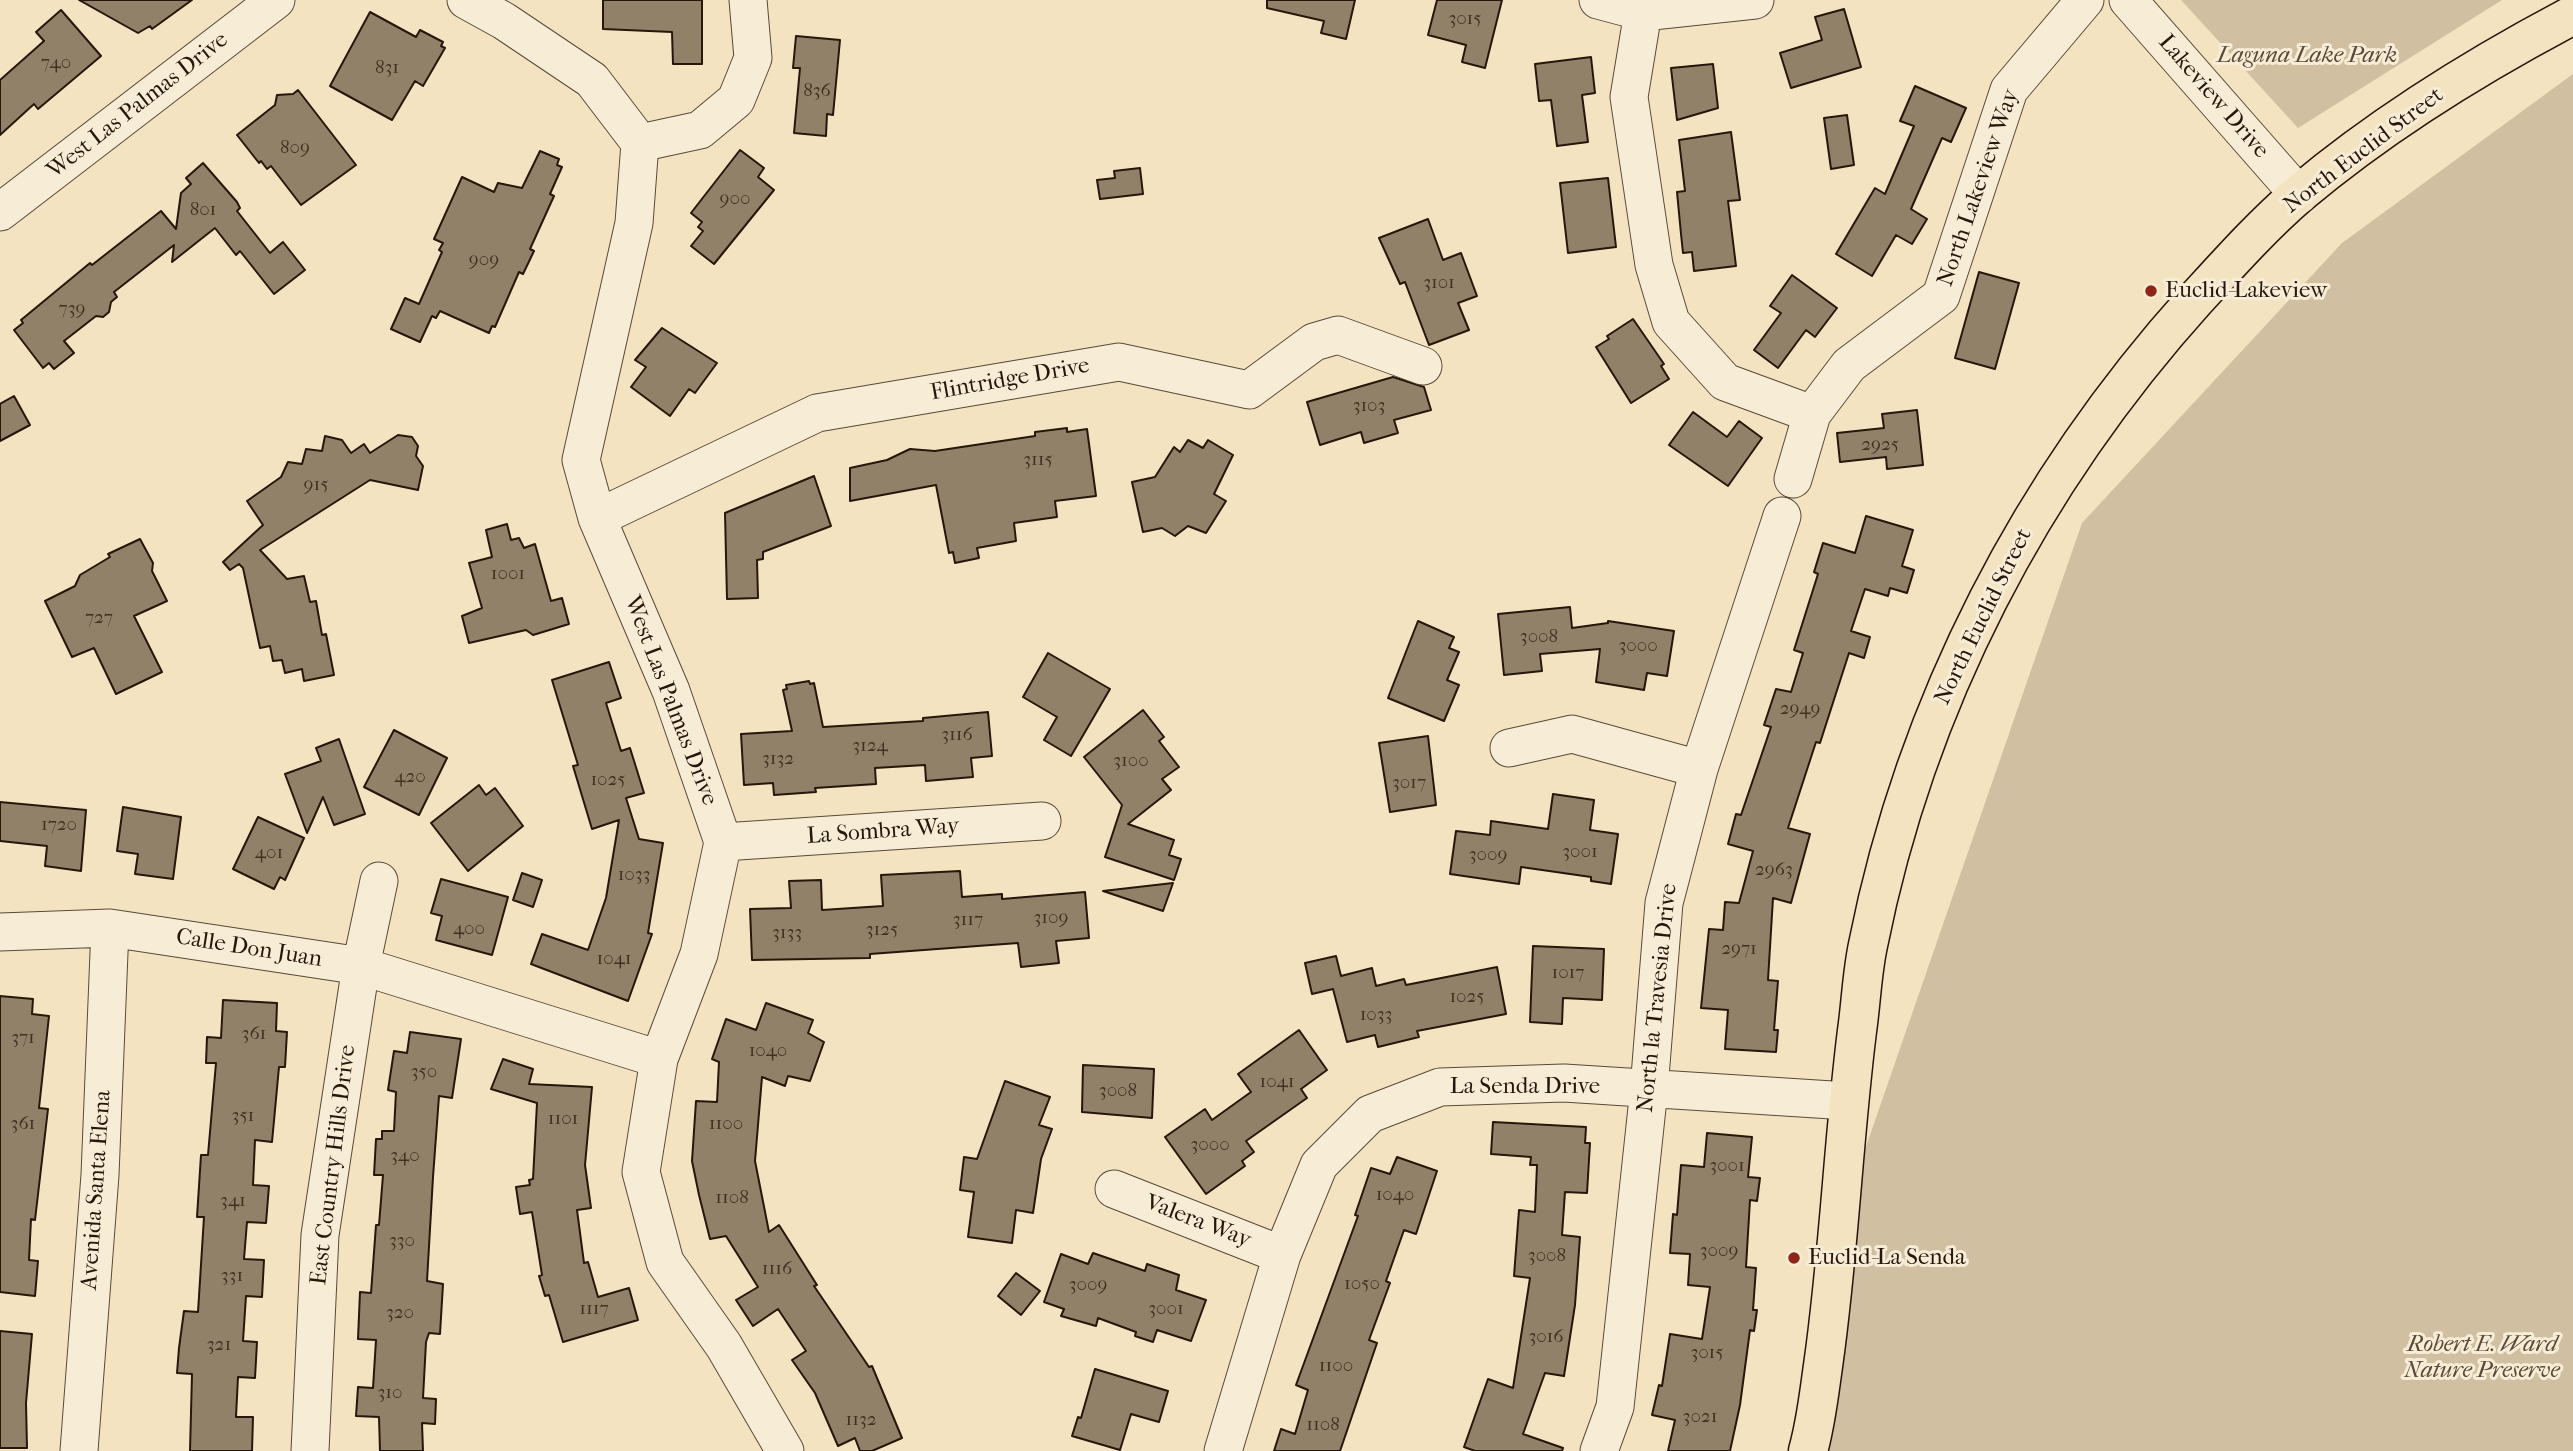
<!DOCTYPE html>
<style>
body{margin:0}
canvas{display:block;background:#f3e3c0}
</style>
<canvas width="2573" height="1451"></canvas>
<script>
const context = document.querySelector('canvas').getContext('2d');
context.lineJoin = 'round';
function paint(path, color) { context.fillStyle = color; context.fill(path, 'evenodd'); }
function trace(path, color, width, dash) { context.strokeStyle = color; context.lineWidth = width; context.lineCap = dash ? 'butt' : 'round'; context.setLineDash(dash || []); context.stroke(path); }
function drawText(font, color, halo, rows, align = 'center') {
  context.font = font + ' "IM FELL French Canon",serif'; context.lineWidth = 6; context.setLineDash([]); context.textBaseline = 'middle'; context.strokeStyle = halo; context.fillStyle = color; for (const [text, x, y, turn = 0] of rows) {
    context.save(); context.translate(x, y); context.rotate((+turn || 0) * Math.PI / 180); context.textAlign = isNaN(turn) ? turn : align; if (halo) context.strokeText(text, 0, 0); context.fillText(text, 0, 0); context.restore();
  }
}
paint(new Path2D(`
 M 2181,0 L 2502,0 L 2298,128 Z
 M 2573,74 L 2573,1451 L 1820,1451 L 1861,1161 L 2082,523 L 2342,243 Z`), '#d0c0a1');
const building = new Path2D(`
 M 79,0 L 192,0 L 152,29 L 150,26 L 138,33 Z
 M 603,0 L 702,0 L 702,64 L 673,64 L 672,32 L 603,29 Z
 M 1267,0 L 1355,0 L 1346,39 L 1321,33 L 1324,21 L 1267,8 Z
 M 1437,0 L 1502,0 L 1485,68 L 1462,62 L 1466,45 L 1428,35 Z
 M 1844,9 L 1861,67 L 1791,88 L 1780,53 L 1822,40 L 1815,17 Z
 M 61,10 L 101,56 L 38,109 L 34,104 L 0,135 L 0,80 L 44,41 L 36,32 Z
 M 370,12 L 416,37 L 420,30 L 443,42 L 441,46 L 445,48 L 423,86 L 415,81 L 392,120 L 330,86 Z
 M 796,36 L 840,40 L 833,115 L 827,114 L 826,136 L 794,133 L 800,68 L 793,68 Z
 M 1591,57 L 1595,93 L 1582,95 L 1588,142 L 1557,146 L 1551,100 L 1539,101 L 1535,64 Z
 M 1713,64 L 1718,108 L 1677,120 L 1671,68 Z
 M 1915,86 L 1966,108 L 1951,142 L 1942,138 L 1911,209 L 1927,219 L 1912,244 L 1896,235 L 1872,276 L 1836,254 L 1875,188 L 1885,194 L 1914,126 L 1900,121 Z
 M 298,90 L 356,165 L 301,205 L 271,166 L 267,169 L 261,161 L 259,163 L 237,135 L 275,105 L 277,95 L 293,94 Z
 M 1847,115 L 1854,165 L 1831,169 L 1824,118 Z
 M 1731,132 L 1740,200 L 1728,201 L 1736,266 L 1694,271 L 1692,252 L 1683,253 L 1681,234 L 1677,192 L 1685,191 L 1679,140 Z
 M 740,150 L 764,168 L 758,177 L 774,190 L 714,264 L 691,246 L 703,231 L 698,227 L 702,222 L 691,213 Z
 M 540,151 L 559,159 L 557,165 L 562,167 L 550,194 L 554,196 L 530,249 L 534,251 L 523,274 L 519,272 L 495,327 L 492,326 L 489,333 L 440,311 L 436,318 L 432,316 L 420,342 L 391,329 L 405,298 L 419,304 L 442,252 L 439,250 L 443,243 L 434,239 L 462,177 L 494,192 L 498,183 L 522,188 Z
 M 203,163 L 237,202 L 240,208 L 237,211 L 270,253 L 283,242 L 305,270 L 274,294 L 240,251 L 236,255 L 215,228 L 172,262 L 174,245 L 114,292 L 117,297 L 111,302 L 109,312 L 103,317 L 96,316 L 64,341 L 74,353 L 54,369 L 49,363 L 43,368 L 14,330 L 23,323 L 21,320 L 90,263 L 92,265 L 161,211 L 176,229 L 181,193 L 191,184 L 186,178 Z
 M 1140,168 L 1143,194 L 1100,199 L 1097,180 L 1115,178 L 1114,171 Z
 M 1608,178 L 1616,247 L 1568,253 L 1560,183 Z
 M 1428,219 L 1443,260 L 1461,253 L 1477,296 L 1458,303 L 1469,330 L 1429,345 L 1405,282 L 1400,284 L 1379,238 Z
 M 1979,272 L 2019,283 L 1995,369 L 1955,358 Z
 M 1792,275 L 1837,308 L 1815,337 L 1806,330 L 1778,368 L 1754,350 L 1781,313 L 1770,306 Z
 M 1633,319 L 1664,364 L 1661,366 L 1669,379 L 1631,403 L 1596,347 L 1609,339 L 1607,336 Z
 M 662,328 L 717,363 L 695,393 L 689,389 L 670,416 L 631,387 L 646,367 L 635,360 Z
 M 1393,377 L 1424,387 L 1431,410 L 1394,420 L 1398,433 L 1364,443 L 1361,432 L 1320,445 L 1307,402 Z
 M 14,396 L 30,425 L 0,441 L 0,404 Z
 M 1917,410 L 1923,465 L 1887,469 L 1886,457 L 1840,462 L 1837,433 L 1884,428 L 1882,414 Z
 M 1693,412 L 1727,437 L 1739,421 L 1762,438 L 1728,486 L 1669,445 Z
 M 1067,428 L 1067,432 L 1087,429 L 1096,496 L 1055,501 L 1057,517 L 1014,523 L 1016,541 L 977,548 L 979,558 L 955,563 L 953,552 L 949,553 L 936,485 L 850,501 L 850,468 L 887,460 L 910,449 L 935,451 L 1035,436 L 1035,432 Z
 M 398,435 L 412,437 L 418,446 L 416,456 L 423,466 L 418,490 L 370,480 L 260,550 L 287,579 L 304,576 L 310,602 L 316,601 L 322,635 L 326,634 L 334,675 L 304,681 L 302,669 L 285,673 L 282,660 L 273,661 L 270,646 L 260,648 L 243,568 L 239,564 L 230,570 L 223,562 L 263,525 L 247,501 L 281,477 L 288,462 L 302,464 L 306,449 L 322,451 L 325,436 L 342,440 L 351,453 L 364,444 L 370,453 Z
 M 1188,440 L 1203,448 L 1208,440 L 1233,455 L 1214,494 L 1226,501 L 1206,533 L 1188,526 L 1175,536 L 1162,528 L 1143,532 L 1132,482 L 1155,477 L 1174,447 L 1180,452 Z
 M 814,476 L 831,526 L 763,552 L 763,559 L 757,560 L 758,598 L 727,599 L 725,513 Z
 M 1866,516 L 1913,530 L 1902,566 L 1914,570 L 1907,593 L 1890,588 L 1888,596 L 1865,589 L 1851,631 L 1870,637 L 1864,658 L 1849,653 L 1820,743 L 1816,742 L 1788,828 L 1810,834 L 1791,903 L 1773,898 L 1768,980 L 1778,981 L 1774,1030 L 1778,1030 L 1776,1052 L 1725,1049 L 1728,1010 L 1701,1008 L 1709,929 L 1723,930 L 1725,902 L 1739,903 L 1753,851 L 1728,844 L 1736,814 L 1741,815 L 1771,727 L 1764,725 L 1776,689 L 1791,692 L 1803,653 L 1794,650 L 1818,574 L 1814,572 L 1823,543 L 1855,553 Z
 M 507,524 L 511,540 L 519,538 L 524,548 L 535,544 L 551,601 L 562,598 L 569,624 L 533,635 L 526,630 L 469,643 L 462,616 L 482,608 L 469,563 L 492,557 L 486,530 Z
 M 140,539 L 153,563 L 152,571 L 167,601 L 134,616 L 162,672 L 116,694 L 94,648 L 72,657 L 45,601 L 75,586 L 80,575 L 110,557 L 108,554 Z
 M 1570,607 L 1572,628 L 1608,623 L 1608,621 L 1674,631 L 1667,676 L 1647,673 L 1644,690 L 1596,682 L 1600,649 L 1540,654 L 1542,671 L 1504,675 L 1498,614 Z
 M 1418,621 L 1454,637 L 1449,648 L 1459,652 L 1447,680 L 1459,685 L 1444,721 L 1388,698 Z
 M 1048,653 L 1110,689 L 1071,756 L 1044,740 L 1057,717 L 1023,697 Z
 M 609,662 L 621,698 L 606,703 L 621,751 L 630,748 L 644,793 L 626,798 L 639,839 L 663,843 L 648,933 L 652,934 L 628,1001 L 531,964 L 542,934 L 588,950 L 606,898 L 619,820 L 592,829 L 573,766 L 578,765 L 552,680 Z
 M 809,681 L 810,684 L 814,683 L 823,727 L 923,721 L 923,718 L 988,712 L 992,756 L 971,758 L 973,777 L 926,781 L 925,765 L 875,768 L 876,784 L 815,788 L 816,792 L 774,795 L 773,783 L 744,785 L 741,734 L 792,731 L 783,690 L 787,689 L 786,685 Z
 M 1143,710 L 1164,737 L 1159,741 L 1179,767 L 1162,779 L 1171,790 L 1128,824 L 1174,840 L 1169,855 L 1181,859 L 1174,880 L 1105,857 L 1122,805 L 1084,757 Z
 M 394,730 L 447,758 L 419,815 L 364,787 Z
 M 1428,736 L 1436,805 L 1390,812 L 1379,743 Z
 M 339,739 L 365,814 L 334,825 L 323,797 L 307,833 L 285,774 L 321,761 L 316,748 Z
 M 479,785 L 486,795 L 495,788 L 523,826 L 468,871 L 431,823 Z
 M 1553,794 L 1594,800 L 1590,830 L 1618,834 L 1611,884 L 1591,881 L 1591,877 L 1521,867 L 1519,884 L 1450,874 L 1456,831 L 1490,835 L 1491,821 L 1548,829 Z
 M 0,802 L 86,810 L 81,871 L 45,866 L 47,846 L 0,841 Z
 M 123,807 L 181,817 L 173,879 L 135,874 L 138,854 L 117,851 Z
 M 258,817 L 304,838 L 285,880 L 280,877 L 274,889 L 233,869 Z
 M 960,871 L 962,897 L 1002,894 L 1002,899 L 1085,892 L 1089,938 L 1056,941 L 1059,963 L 1021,967 L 1018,943 L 870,954 L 870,958 L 752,960 L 750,909 L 791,908 L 789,881 L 821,880 L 822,910 L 883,906 L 881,875 Z
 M 522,873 L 542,880 L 533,907 L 513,900 Z
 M 441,879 L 508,897 L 492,955 L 436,940 L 442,916 L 431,913 Z
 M 1173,883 L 1163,911 L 1103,891 Z
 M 1533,946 L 1604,949 L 1602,1000 L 1563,998 L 1562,1024 L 1530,1022 Z
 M 1336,956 L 1341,976 L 1372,968 L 1376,986 L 1404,979 L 1406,985 L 1497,967 L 1506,1014 L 1417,1031 L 1419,1037 L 1378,1047 L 1375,1035 L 1347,1042 L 1333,989 L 1312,994 L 1305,963 Z
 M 0,996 L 33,999 L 32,1014 L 49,1016 L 39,1108 L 48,1109 L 35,1220 L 31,1219 L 29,1260 L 38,1261 L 35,1296 L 0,1292 Z
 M 223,1000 L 277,1003 L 276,1031 L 287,1032 L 285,1067 L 279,1067 L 272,1142 L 255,1140 L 253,1185 L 269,1186 L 266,1223 L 247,1222 L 244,1259 L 264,1260 L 262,1297 L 246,1296 L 243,1341 L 257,1342 L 255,1378 L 238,1377 L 236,1417 L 253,1417 L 252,1451 L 190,1451 L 192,1374 L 177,1373 L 179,1348 L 184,1311 L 198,1312 L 204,1217 L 197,1217 L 201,1155 L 208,1155 L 216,1063 L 206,1063 L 207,1037 L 221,1038 Z
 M 766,1003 L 813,1020 L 808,1033 L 824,1042 L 810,1081 L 788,1076 L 785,1086 L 762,1077 L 755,1161 L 769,1232 L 779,1225 L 817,1285 L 814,1286 L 869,1367 L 872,1366 L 902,1438 L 872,1451 L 860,1451 L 855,1438 L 838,1446 L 815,1393 L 792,1360 L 806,1351 L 778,1309 L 753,1326 L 736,1300 L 758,1287 L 726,1236 L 710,1239 L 699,1195 L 692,1161 L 696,1101 L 717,1102 L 719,1062 L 712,1059 L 726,1019 L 756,1030 Z
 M 1299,1030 L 1327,1070 L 1301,1089 L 1307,1098 L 1246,1141 L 1254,1152 L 1242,1161 L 1245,1166 L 1206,1194 L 1165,1137 L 1205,1109 L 1212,1120 L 1251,1092 L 1238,1074 Z
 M 410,1032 L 461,1039 L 452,1098 L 439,1096 L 433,1177 L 427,1281 L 443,1284 L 440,1334 L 429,1333 L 426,1342 L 423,1398 L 436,1399 L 435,1424 L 422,1423 L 423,1451 L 380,1451 L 379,1417 L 356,1416 L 358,1387 L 373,1388 L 376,1340 L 358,1339 L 360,1292 L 371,1293 L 376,1225 L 379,1225 L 383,1175 L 374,1175 L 376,1139 L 382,1139 L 382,1131 L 394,1131 L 396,1092 L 388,1090 L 394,1051 L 407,1053 Z
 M 503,1059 L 533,1069 L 529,1084 L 592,1087 L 585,1165 L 591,1208 L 577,1210 L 584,1263 L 588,1262 L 598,1297 L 629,1288 L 638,1320 L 563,1342 L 549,1295 L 545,1296 L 539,1276 L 542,1275 L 532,1212 L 520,1214 L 516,1187 L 530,1185 L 529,1180 L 533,1179 L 537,1103 L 491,1089 Z
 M 1083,1065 L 1154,1069 L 1152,1118 L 1082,1112 Z
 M 1005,1081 L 1050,1097 L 1039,1125 L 1052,1129 L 1041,1159 L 1033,1213 L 1016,1210 L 1012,1243 L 968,1237 L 974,1192 L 960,1190 L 964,1157 L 977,1159 Z
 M 1493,1122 L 1586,1127 L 1585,1143 L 1590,1143 L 1587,1193 L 1565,1192 L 1562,1235 L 1580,1237 L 1575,1305 L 1564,1376 L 1545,1373 L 1523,1434 L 1563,1448 L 1562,1451 L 1475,1451 L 1464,1447 L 1488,1379 L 1513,1388 L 1530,1278 L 1514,1276 L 1519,1210 L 1535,1212 L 1537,1165 L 1530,1165 L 1531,1157 L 1491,1154 Z
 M 1707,1133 L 1752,1137 L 1748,1177 L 1760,1178 L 1757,1201 L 1750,1200 L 1746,1267 L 1756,1268 L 1753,1310 L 1757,1310 L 1754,1331 L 1750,1330 L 1740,1405 L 1730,1451 L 1668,1451 L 1675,1420 L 1652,1415 L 1659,1385 L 1662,1386 L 1670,1334 L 1702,1339 L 1710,1287 L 1688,1285 L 1690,1254 L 1670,1253 L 1673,1214 L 1677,1215 L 1681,1165 L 1704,1167 Z
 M 1397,1157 L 1437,1171 L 1416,1234 L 1404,1230 L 1386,1281 L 1390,1283 L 1369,1340 L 1377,1343 L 1340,1451 L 1274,1451 L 1281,1429 L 1295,1434 L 1308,1390 L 1296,1385 L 1358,1216 L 1355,1215 L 1371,1168 L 1390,1174 Z
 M 1093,1253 L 1145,1271 L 1147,1264 L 1179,1275 L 1176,1290 L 1206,1300 L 1191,1341 L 1157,1330 L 1153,1342 L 1135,1336 L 1136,1332 L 1098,1318 L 1096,1326 L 1061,1316 L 1064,1309 L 1044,1302 L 1061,1254 L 1088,1264 Z
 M 1016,1273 L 1040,1291 L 1021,1315 L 998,1296 Z
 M 0,1331 L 32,1334 L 26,1403 L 27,1448 L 0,1448 Z
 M 1095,1369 L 1168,1391 L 1159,1422 L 1131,1414 L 1120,1450 L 1072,1436 L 1078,1417 L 1081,1418 Z`);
paint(building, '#918169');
trace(building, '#27160b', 2);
const minor = new Path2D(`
 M 466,0 L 504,21 L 592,80 L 640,143 L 634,223 L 581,460 L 597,518 L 671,691 L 723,842 L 699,954 L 659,1059 L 641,1172 L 665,1262 L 724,1346 L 785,1451
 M 1598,0 L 1643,12 L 1755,0
 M 2128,0 L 2299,195
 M 1643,12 L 1629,97 L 1654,265 L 1671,322 L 1725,382 L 1812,414
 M 640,143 L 700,130 L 736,100 L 753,58 L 748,0
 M 0,212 L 276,0
 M 1793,479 L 1812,414 L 1849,365 L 1941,296 L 2009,90 L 2085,0
 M 597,518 L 817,413 L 1119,362 L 1249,390 L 1314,342 L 1338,335 L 1423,366
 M 1509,748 L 1572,734 L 1699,769
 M 723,842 L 1042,821
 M 0,932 L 110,928 L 361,966 L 659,1059
 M 1114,1189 L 1282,1255
 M 79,1451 L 100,1175 L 110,928
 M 310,1451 L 320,1235 L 361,966 L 379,881
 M 1223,1451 L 1282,1255 L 1319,1165 L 1370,1114 L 1440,1087 L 1564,1083 L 1848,1101
 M 1599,1451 L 1615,1407 L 1649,1089 L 1664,903 L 1699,769 L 1782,516`);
const major = new Path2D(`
 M 1808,1451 C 1816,1423 1819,1394 1823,1366 C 1839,1255 1843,1142 1857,1031 C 1861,1003 1862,973 1868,945 C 1916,703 2031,482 2196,299 C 2229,263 2262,226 2299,194 C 2381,125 2478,65 2573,15`);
trace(minor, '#5a4938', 39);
trace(major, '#27160b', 41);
trace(minor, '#f7edd6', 37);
trace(major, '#f3e3c0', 38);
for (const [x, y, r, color] of [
 [2151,291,7,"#8f2418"],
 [1794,1258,7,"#8f2418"]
]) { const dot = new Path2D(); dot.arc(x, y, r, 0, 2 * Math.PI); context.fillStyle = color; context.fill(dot); trace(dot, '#f7edd6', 2.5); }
drawText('19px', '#423122', null, [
 ["3015",1465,19],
 ["740",56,63],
 ["831",387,68],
 ["836",817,91],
 ["809",295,148],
 ["900",735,199],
 ["801",203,210],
 ["909",484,260],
 ["3101",1439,283],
 ["739",72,309],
 ["3103",1369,406],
 ["2925",1880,445],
 ["3115",1038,460],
 ["915",316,485],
 ["1001",508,574],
 ["727",99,618],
 ["3008",1539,637],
 ["3000",1638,646],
 ["2949",1800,709],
 ["3116",957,735],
 ["3124",870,746],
 ["3132",778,759],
 ["3100",1131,761],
 ["420",410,777],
 ["1025",608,780],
 ["3017",1409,783],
 ["1720",59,825],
 ["3001",1580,852],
 ["401",269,853],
 ["3009",1488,855],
 ["2963",1774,870],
 ["1033",634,875],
 ["3109",1051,918],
 ["3117",968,920],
 ["400",469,929],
 ["3125",882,930],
 ["3133",787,933],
 ["2971",1739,949],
 ["1041",614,959],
 ["1017",1568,973],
 ["1025",1467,997],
 ["1033",1376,1015],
 ["361",254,1034],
 ["371",23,1038],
 ["1040",768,1051],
 ["350",424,1072],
 ["1041",1277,1082],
 ["3008",1118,1091],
 ["351",243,1116],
 ["1101",563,1119],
 ["361",23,1124],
 ["1100",726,1124],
 ["3000",1210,1145],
 ["340",405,1156],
 ["3001",1727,1166],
 ["1040",1395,1195],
 ["1108",732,1198],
 ["341",233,1201],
 ["330",402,1241],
 ["3009",1719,1251],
 ["3008",1547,1256],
 ["1116",777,1269],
 ["331",232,1276],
 ["1050",1362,1284],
 ["3009",1088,1285],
 ["1117",594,1309],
 ["3001",1166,1309],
 ["320",400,1313],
 ["3016",1546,1337],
 ["321",219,1345],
 ["3015",1707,1353],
 ["1100",1336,1366],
 ["310",390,1393],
 ["3021",1700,1417],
 ["1132",861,1420],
 ["1108",1323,1425]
]);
drawText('italic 23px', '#5a4938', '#f7edd6', [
 ["Laguna Lake Park",2307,56],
 ["Robert E. Ward",2482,1345],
 ["Nature Preserve",2482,1371]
]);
drawText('23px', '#27160b', '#f7edd6', [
 ["Lakeview Drive",2213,97,49],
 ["West Las Palmas Drive",138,106,-38],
 ["North Euclid Street",2364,151,-37],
 ["North Lakeview Way",1979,188,-71],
 ["Flintridge Drive",1010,380,-10],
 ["North Euclid Street",1984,617,-64],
 ["West Las Palmas Drive",670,701,69],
 ["La Sombra Way",883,832,-4],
 ["Calle Don Juan",249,949,9],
 ["North la Travesia Drive",1658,998,-84],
 ["La Senda Drive",1525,1087],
 ["East Country Hills Drive",334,1165,-83],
 ["Avenida Santa Elena",97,1190,-86],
 ["Valera Way",1198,1222,21]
]);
drawText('23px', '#27160b', '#f7edd6', [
 ["Euclid-Lakeview",2165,291],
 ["Euclid-La Senda",1808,1258]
], 'left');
</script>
